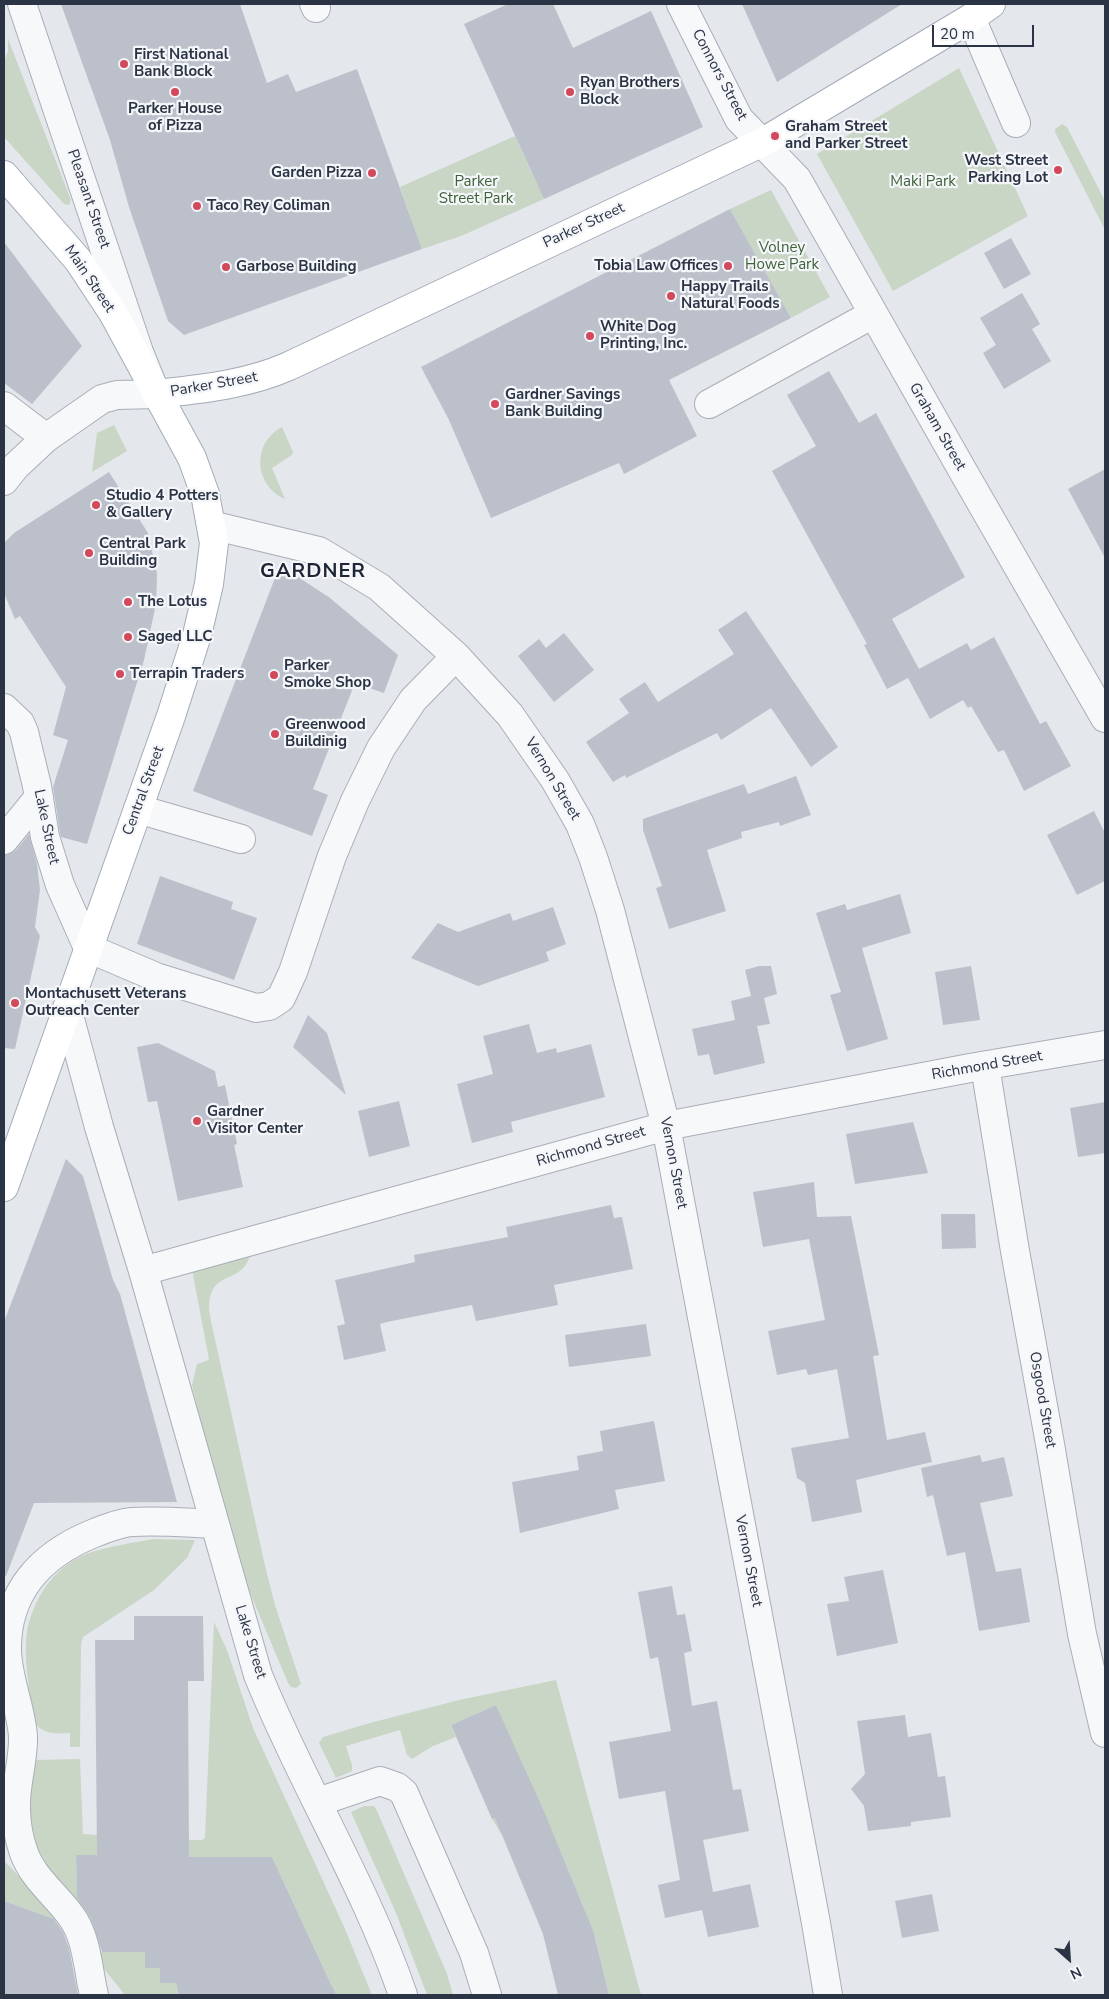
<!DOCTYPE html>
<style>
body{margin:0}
#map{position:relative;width:1109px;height:1999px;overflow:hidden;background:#e4e7ec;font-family:"Nunito Sans",sans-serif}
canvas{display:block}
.frame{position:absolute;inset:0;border:5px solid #2b3445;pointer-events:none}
.north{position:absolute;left:1044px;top:1934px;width:50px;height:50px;-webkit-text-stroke:4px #f4f6f9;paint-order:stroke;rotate:154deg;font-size:14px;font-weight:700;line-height:20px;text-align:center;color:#2b3445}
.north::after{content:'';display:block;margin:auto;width:18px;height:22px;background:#2b3445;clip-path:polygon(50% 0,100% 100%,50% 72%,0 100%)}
.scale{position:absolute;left:932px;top:25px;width:102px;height:22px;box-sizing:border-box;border:2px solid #2b3445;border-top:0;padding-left:6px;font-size:15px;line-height:18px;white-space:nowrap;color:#2b3445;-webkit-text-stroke:4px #f4f6f9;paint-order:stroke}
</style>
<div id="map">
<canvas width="1109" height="1999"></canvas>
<div class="frame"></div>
<div class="north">N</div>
<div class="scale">20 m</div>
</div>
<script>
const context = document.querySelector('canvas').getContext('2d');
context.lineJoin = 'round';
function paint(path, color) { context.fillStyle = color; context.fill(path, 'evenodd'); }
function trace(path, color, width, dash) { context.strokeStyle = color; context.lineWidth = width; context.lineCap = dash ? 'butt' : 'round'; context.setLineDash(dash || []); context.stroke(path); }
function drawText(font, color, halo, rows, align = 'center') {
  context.font = font + ' "Nunito Sans",sans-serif'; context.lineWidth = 4.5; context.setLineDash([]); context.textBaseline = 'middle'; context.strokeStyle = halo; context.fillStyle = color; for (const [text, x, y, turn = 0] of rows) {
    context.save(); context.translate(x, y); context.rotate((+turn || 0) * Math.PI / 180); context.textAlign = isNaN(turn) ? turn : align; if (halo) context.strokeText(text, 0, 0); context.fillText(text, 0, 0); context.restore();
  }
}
paint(new Path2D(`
 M 8,39 L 71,200 L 69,205 L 64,204 L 4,137 L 4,62 L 8,51 Z
 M 959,68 L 1028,216 L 893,291 L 817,154 Z
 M 1062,124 L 1067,127 L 1105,201 L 1105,230 L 1055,132 L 1055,129 Z
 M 515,136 L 544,199 L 461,236 L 422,249 L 400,187 Z
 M 771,190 L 830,297 L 791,318 L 730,209 Z
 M 114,425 L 127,451 L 92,472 L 97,433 Z
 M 282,427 L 293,452 L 292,455 L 272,468 L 285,499 C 254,486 251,443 282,427 Z
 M 250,1254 C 245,1281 218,1272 211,1294 C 207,1304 210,1316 212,1326 L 266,1570 L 275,1605 L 301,1684 L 296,1688 L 291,1687 L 288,1683 L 246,1583 L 221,1508 L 192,1385 L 197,1364 L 209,1360 L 192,1269 Z
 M 153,1539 L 195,1540 L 187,1558 L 154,1590 L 83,1637 L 81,1644 L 80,1747 L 70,1747 L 70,1733 C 56,1734 41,1734 34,1721 C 30,1695 22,1652 28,1626 C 37,1593 56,1565 89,1553 C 110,1546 132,1543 153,1539 Z
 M 214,1622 L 227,1650 L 253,1728 L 345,1929 L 372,1995 L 334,1995 L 331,1984 L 272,1857 L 209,1857 L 209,1921 L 164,1840 L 202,1840 L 205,1838 Z
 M 556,1680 L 641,1995 L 609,1995 L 595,1936 L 547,1948 L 542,1930 L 585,1911 L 546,1817 L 502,1835 L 492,1819 L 537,1800 L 496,1705 L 451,1725 L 456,1737 L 433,1746 L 412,1759 L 407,1755 L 400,1730 L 346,1746 L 352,1765 L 352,1771 L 336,1778 L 319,1743 L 323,1737 L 370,1723 L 459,1700 Z
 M 80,1759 L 83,1834 L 97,1835 L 97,1855 L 76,1855 L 77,1890 L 97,1890 L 98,1952 L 145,1952 L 145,1968 L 160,1968 L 160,1983 L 176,1983 L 179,1995 L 125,1995 L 100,1964 L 36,1845 L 28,1804 L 35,1760 Z
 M 364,1806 L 374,1806 L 377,1811 L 447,1974 L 453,1995 L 427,1995 L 396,1913 L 351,1812 Z
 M 4,1861 L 65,1923 L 4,1901 Z`), '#c9d6c5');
paint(new Path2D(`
 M 61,4 L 240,4 L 267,83 L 288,74 L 296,92 L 357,69 L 422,249 L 184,335 L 168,321 L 129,207 L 110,140 Z
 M 508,4 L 553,4 L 573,48 L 651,11 L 703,127 L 544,199 L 464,24 Z
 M 742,4 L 902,4 L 777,82 Z
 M 730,209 L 791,318 L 669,380 L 697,436 L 624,474 L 619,463 L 491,518 L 449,420 L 421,367 Z
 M 1011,238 L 1031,274 L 1004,289 L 984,253 Z
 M 4,242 L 82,346 L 32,404 L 4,383 Z
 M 1022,293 L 1040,324 L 1032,329 L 1051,361 L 1004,389 L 983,353 L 996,345 L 980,318 Z
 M 829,371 L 859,423 L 876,413 L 965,577 L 892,619 L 919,669 L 967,643 L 971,650 L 994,637 L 1040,724 L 1046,721 L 1071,766 L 1024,791 L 1004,750 L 998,752 L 971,706 L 968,708 L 963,700 L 930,719 L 908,678 L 887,689 L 864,645 L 867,644 L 772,471 L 816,446 L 787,395 Z
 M 1105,469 L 1105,558 L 1068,489 Z
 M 109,472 L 148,533 L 157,574 L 156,604 L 144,660 L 87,844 L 61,837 L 60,833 L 53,787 L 68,740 L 53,735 L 66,687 L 20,616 L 15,619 L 4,593 L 4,543 L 14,533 Z
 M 280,565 L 330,598 L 398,655 L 384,693 L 355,683 L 313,789 L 328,795 L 312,836 L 193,791 Z
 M 746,611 L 838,747 L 811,767 L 771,708 L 721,740 L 717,733 L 626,778 L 625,775 L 613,782 L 586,742 L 629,713 L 619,699 L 645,682 L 658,702 L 734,654 L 718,630 Z
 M 564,633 L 594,670 L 554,702 L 518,656 L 539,639 L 546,648 Z
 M 796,776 L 811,815 L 780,826 L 779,822 L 741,832 L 742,838 L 707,850 L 726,911 L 669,929 L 656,888 L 662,886 L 643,830 L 643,819 L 744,784 L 748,794 Z
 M 1094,811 L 1105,833 L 1105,881 L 1077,895 L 1047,835 Z
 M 29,834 L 37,864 L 40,890 L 35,927 L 40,936 L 15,1049 L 4,1048 L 4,855 L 10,854 L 16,850 Z
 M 160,876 L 233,902 L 231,909 L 257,918 L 234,980 L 137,944 Z
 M 900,894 L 911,933 L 862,948 L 888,1039 L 847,1051 L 830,995 L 841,992 L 816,913 L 845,904 L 847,910 Z
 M 553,907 L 566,944 L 546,952 L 549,961 L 478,986 L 411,958 L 438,923 L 458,932 L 510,913 L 513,921 Z
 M 759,966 L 771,966 L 777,994 L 764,998 L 770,1024 L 757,1026 L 765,1063 L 714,1075 L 709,1054 L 698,1056 L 692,1029 L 735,1020 L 731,1001 L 751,996 L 745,970 Z
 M 971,966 L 980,1020 L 943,1025 L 935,972 Z
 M 308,1015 L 327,1033 L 346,1095 L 293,1047 Z
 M 529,1024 L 537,1053 L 556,1048 L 557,1053 L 591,1044 L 605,1097 L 511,1122 L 513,1132 L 472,1143 L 457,1084 L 493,1074 L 483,1036 Z
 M 158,1043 L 215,1071 L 218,1087 L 225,1085 L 237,1144 L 234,1145 L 243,1187 L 178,1201 L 157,1101 L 148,1102 L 137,1047 Z
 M 399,1101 L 410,1146 L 369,1157 L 358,1111 Z
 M 1105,1102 L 1105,1153 L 1078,1157 L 1070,1108 Z
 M 913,1122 L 928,1173 L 855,1184 L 846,1134 Z
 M 66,1159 L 83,1176 L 113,1280 L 120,1294 L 177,1502 L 34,1503 L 6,1576 L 4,1576 L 4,1322 Z
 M 814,1182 L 817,1217 L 851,1216 L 879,1355 L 873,1356 L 887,1440 L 925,1432 L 932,1462 L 856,1480 L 862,1512 L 812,1522 L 805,1483 L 797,1478 L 791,1448 L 849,1438 L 837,1369 L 808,1375 L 806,1369 L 777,1375 L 768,1331 L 825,1320 L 809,1239 L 763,1247 L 753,1192 Z
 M 611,1205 L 614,1218 L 622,1217 L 633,1269 L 554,1285 L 558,1305 L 476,1321 L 472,1305 L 387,1322 L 380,1324 L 386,1351 L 344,1360 L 337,1326 L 345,1324 L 335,1280 L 415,1262 L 414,1255 L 508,1237 L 506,1227 Z
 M 941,1214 L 975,1214 L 976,1248 L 942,1249 Z
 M 646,1324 L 651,1356 L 569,1367 L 565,1335 Z
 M 654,1421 L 665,1481 L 615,1490 L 619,1509 L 520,1533 L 512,1482 L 579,1470 L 577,1456 L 603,1451 L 600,1431 Z
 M 980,1455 L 982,1462 L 1004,1457 L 1013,1496 L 980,1503 L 996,1572 L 1021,1568 L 1030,1622 L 979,1631 L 965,1552 L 947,1556 L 933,1495 L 927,1497 L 921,1468 Z
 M 883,1570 L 898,1643 L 837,1656 L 827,1604 L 849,1601 L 844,1577 Z
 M 672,1586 L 677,1615 L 685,1614 L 692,1651 L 684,1653 L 692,1706 L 717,1701 L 733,1790 L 741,1789 L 749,1831 L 703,1840 L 713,1892 L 750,1884 L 759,1927 L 708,1937 L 702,1910 L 665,1918 L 658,1885 L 680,1880 L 665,1791 L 619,1799 L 609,1742 L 671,1731 L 658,1657 L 650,1659 L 638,1592 Z
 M 134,1616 L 203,1616 L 204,1681 L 188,1681 L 189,1857 L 272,1857 L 336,1995 L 179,1995 L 176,1983 L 160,1983 L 160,1968 L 145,1968 L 145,1952 L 102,1952 L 91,1918 L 77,1898 L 76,1855 L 97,1855 L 95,1640 L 134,1640 Z
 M 496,1705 L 546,1816 L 594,1933 L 609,1995 L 558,1995 L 543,1934 L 495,1818 L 492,1819 L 451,1725 Z
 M 905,1715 L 908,1737 L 931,1733 L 938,1777 L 945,1776 L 951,1817 L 911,1822 L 911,1826 L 868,1831 L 864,1806 L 851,1789 L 865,1774 L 857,1721 Z
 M 932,1894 L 939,1931 L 902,1938 L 895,1901 Z
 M 4,1901 L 54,1919 L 63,1932 L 69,1948 L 78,1995 L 4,1995 Z`), '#bbc0ca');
const minor = new Path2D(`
 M 314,4 L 316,8
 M 681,4 L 739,119 L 797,179 L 964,473 L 1105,718
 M 971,18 L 1016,123
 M 709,404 L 873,314
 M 4,406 L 46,438
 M 4,481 L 16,466 L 46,438 L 102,399 L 117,395 L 156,394 L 139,352 L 22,4
 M 211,525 L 319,551 L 379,587 L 456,656 L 510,715 L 555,780 L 580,824 L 593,857 L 610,910 L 666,1126 L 816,1923 L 828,1995
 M 4,708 L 20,723 L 24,732 L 37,786 L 45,837 L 60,885 L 88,948 L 156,977 L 256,1008 L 269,1006 L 281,998 L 293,972 L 332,856 L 355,801 L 381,748 L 413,700 L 456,656
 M 138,809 L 241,839
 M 4,840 L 39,797
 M 67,1008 L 99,1127 L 143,1271 L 258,1675 C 302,1784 365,1884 403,1995
 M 985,1066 L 1015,1251 L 1050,1444 L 1082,1634 L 1105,1733
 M 143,1271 L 666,1126 L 970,1068 L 1105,1045
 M 318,1802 L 380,1781 L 397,1787 L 404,1793 L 474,1953 L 487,1995
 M 94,1995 C 88,1970 87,1937 71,1916 C 55,1894 33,1878 24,1853 C 19,1839 16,1823 16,1808 C 15,1784 24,1760 23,1736 C 21,1708 8,1680 7,1651 C 6,1592 41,1555 92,1534 C 104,1529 119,1523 132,1522 C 159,1520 188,1523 215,1524`);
const major = new Path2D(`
 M 4,175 L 78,260 L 113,313 L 192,458 L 205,494 L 214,543 L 209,584 L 197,635 L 171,716 L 4,1187
 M 156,394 C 201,389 246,385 289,366 L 763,142 L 971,18 L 991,4`);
trace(minor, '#a9aeb7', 30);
trace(major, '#a3abb8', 30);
trace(minor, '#f7f8fa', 28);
trace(major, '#fff', 28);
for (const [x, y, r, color] of [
 [124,64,5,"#d1495b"],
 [175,92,5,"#d1495b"],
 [570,92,5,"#d1495b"],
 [775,136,5,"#d1495b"],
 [1058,170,5,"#d1495b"],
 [372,173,5,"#d1495b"],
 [197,206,5,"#d1495b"],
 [728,266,5,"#d1495b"],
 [226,267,5,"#d1495b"],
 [671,296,5,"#d1495b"],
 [590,336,5,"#d1495b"],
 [495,404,5,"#d1495b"],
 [96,505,5,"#d1495b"],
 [89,553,5,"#d1495b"],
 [128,602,5,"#d1495b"],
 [128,637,5,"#d1495b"],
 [120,674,5,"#d1495b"],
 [274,675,5,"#d1495b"],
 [275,734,5,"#d1495b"],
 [15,1003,5,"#d1495b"],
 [197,1121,5,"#d1495b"]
]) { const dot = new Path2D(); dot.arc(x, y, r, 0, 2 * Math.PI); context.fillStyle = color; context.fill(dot); trace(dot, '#f4f6f9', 2); }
drawText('bold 15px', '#2b3445', '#f4f6f9', [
 ["First National",134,55],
 ["Bank Block",134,72],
 ["Ryan Brothers",580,83],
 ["Block",580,100],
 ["Parker House",175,109,"center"],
 ["of Pizza",175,126,"center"],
 ["Graham Street",785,127],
 ["and Parker Street",785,144],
 ["West Street",1048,161,"right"],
 ["Parking Lot",1048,178,"right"],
 ["Garden Pizza",362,173,"right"],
 ["Taco Rey Coliman",207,206],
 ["Tobia Law Offices",718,266,"right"],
 ["Garbose Building",236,267],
 ["Happy Trails",681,287],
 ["Natural Foods",681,304],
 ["White Dog",600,327],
 ["Printing, Inc.",600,344],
 ["Gardner Savings",505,395],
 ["Bank Building",505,412],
 ["Studio 4 Potters",106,496],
 ["& Gallery",106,513],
 ["Central Park",99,544],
 ["Building",99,561],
 ["The Lotus",138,602],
 ["Saged LLC",138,637],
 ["Parker",284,666],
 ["Smoke Shop",284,683],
 ["Terrapin Traders",130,674],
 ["Greenwood",285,725],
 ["Buildinig",285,742],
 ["Montachusett Veterans",25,994],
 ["Outreach Center",25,1011],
 ["Gardner",207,1112],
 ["Visitor Center",207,1129]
], 'left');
drawText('15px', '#2b3445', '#f4f6f9', [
 ["Connors Street",719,75,62],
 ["Pleasant Street",88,199,71],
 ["Parker Street",584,226,-25],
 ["Main Street",89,279,56],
 ["Parker Street",214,385,-10],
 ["Graham Street",937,427,60],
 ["Vernon Street",552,779,59],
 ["Central Street",144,791,-70],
 ["Lake Street",46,827,78],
 ["Richmond Street",987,1066,-10],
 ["Richmond Street",591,1147,-16],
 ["Vernon Street",673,1163,79],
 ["Osgood Street",1042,1400,80],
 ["Vernon Street",748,1561,79],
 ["Lake Street",250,1642,73]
]);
drawText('15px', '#3f6138', '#f4f6f9', [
 ["Parker",476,182],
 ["Street Park",476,199],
 ["Maki Park",923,182],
 ["Volney",782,248],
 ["Howe Park",782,265]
]);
context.letterSpacing = '1px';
drawText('bold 20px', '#1d2536', '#f4f6f9', [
 ["GARDNER",313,572]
]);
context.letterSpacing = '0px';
</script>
